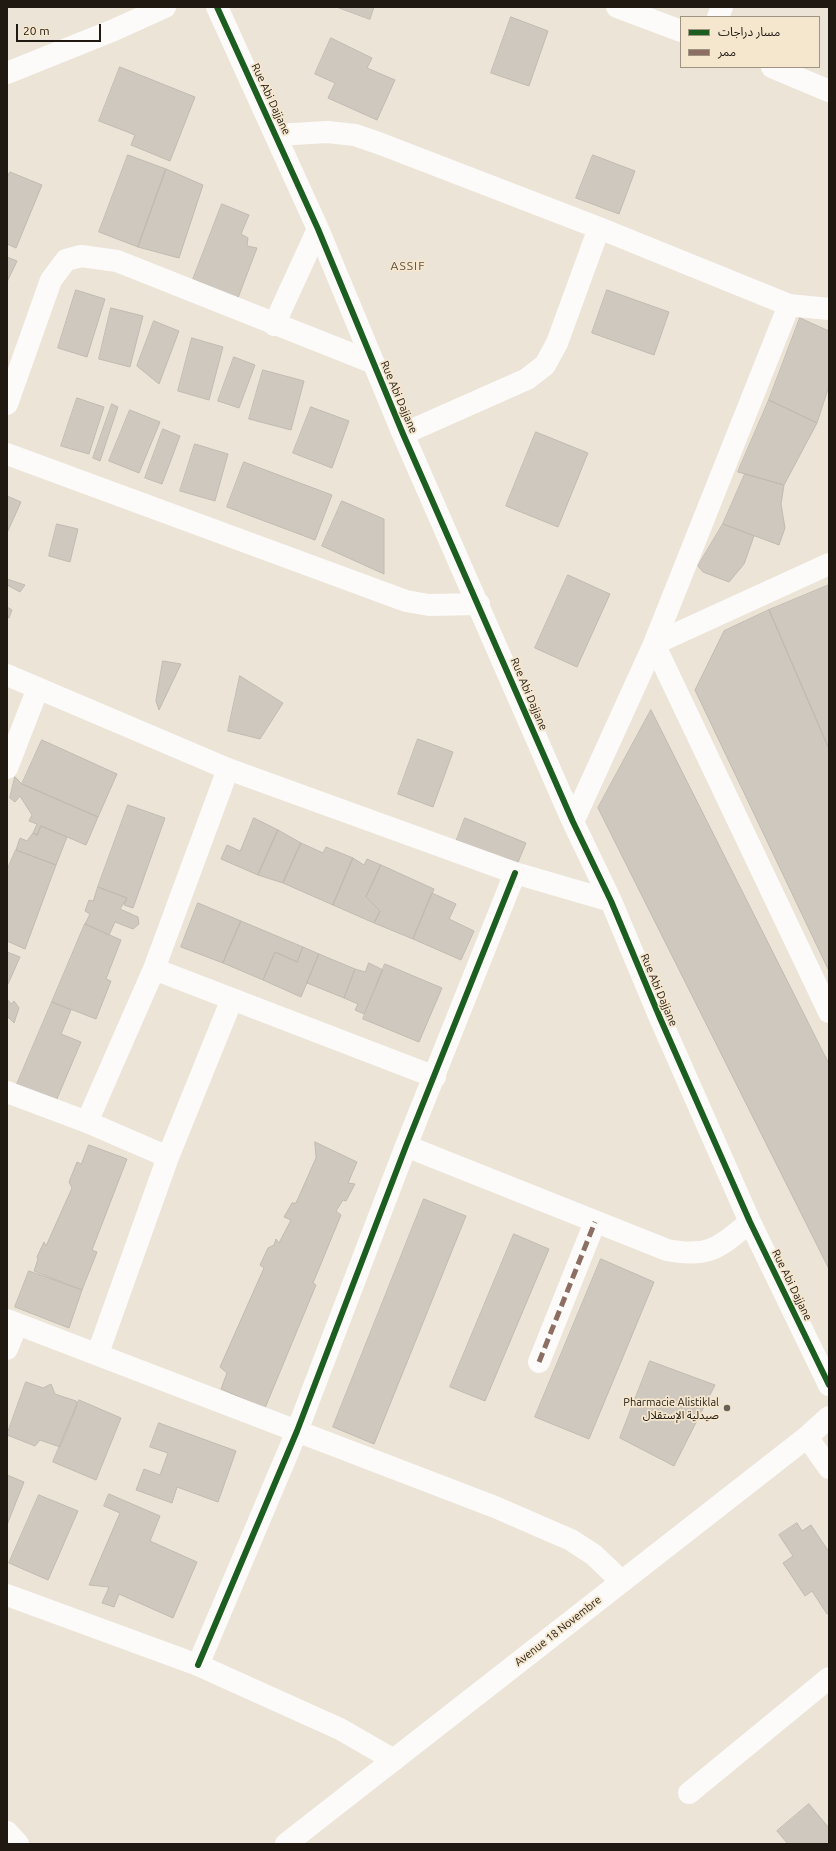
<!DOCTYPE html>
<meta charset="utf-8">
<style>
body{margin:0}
#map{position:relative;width:836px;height:1851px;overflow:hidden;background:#ece4d7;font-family:Ubuntu,"Noto Sans Arabic",sans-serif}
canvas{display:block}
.frame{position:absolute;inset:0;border:8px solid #1f1911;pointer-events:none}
.legend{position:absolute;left:680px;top:16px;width:140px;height:52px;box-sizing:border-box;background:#f5e6ce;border:1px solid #9f9482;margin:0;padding:5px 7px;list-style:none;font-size:12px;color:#1f1911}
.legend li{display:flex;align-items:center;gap:8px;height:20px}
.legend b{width:20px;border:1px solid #9f9482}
.scale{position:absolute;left:16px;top:24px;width:85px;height:18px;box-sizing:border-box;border:2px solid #1f1911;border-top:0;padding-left:5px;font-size:12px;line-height:14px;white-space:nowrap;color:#1f1911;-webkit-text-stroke:3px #f5e6ce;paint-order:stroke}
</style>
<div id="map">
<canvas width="836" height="1851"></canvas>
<div class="frame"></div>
<ul class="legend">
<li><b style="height:5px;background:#1b5e20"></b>مسار دراجات</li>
<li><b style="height:5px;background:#8d6e63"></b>ممر</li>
</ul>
<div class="scale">20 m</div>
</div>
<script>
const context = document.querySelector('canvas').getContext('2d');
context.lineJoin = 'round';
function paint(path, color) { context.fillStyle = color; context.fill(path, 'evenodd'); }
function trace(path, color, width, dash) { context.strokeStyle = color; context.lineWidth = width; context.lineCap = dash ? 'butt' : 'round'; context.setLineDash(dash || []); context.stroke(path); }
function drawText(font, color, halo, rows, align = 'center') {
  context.font = font + ' Ubuntu,"Noto Sans Arabic",sans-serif'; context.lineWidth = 3.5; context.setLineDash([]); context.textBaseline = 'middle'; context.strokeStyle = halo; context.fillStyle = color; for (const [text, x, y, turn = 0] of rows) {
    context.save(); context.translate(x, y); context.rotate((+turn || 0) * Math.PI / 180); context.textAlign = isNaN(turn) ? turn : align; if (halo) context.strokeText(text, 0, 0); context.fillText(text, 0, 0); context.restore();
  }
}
const building = new Path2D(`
 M 337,7 L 374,7 L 370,19 Z
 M 511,17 L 548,31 L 529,86 L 491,73 Z
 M 331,38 L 372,58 L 367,68 L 395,80 L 377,120 L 328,98 L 335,83 L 315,74 Z
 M 120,67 L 195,97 L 170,161 L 131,145 L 135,135 L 99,121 Z
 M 128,155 L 166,169 L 138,247 L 99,232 Z
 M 593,155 L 635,171 L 619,214 L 576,198 Z
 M 166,169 L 203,185 L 179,258 L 138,247 Z
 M 10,172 L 42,185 L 16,248 L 7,244 L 7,179 Z
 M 222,204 L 249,215 L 241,234 L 248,238 L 247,246 L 257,248 L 236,303 L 192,282 Z
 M 7,257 L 17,261 L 7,282 Z
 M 76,290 L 105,299 L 87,357 L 58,348 Z
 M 607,290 L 669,312 L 654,355 L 592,333 Z
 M 111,308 L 143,316 L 130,367 L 99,359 Z
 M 800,318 L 829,331 L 829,386 L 817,423 L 769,400 Z
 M 154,321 L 179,331 L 159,384 L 137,366 Z
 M 192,338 L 223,347 L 209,400 L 178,391 Z
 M 234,357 L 255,365 L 239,408 L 218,401 Z
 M 263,370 L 304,381 L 291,430 L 249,419 Z
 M 77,398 L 104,407 L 89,454 L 61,446 Z
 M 769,400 L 817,423 L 784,485 L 738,472 Z
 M 112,404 L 118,407 L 100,461 L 93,458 Z
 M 311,407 L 349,421 L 332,468 L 293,453 Z
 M 130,410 L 160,422 L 139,473 L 109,461 Z
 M 163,429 L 180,436 L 162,484 L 145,478 Z
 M 536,432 L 588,453 L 558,527 L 506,506 Z
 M 195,444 L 228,454 L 215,501 L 180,491 Z
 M 244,462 L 332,495 L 315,540 L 227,507 Z
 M 745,474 L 784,485 L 781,504 L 785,528 L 779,545 L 723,524 Z
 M 7,496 L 21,502 L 7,533 Z
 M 342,501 L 384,519 L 384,574 L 322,546 Z
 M 57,524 L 78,529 L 70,562 L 49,556 Z
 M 723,524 L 754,536 L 744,564 L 729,582 L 703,572 L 698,566 Z
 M 568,575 L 610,594 L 577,667 L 535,648 Z
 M 7,579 L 25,585 L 20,592 L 7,585 Z
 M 829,585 L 829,749 L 769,610 Z
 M 7,607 L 12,610 L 9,618 L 7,617 Z
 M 769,610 L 829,749 L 829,971 L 695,690 L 724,631 Z
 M 163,661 L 181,664 L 159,710 L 156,701 Z
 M 240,676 L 283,703 L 260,739 L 228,731 Z
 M 651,710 L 829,1064 L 829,1269 L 598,808 Z
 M 418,739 L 453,752 L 433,807 L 398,794 Z
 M 42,740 L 117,774 L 98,817 L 22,784 Z
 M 15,777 L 22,784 L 98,817 L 86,845 L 41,826 L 37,835 L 33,833 L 37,824 L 29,821 L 32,815 L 20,796 L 15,802 L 10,798 Z
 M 128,805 L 165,818 L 133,908 L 124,905 L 127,898 L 98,887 Z
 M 254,818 L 278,830 L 258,875 L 221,859 L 227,845 L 240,851 Z
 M 465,818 L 526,843 L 516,867 L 456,842 Z
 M 41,826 L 67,837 L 56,865 L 16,850 L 20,838 L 27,841 L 33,833 L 37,835 Z
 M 278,830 L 301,843 L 283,883 L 258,875 Z
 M 301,843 L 323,853 L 326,847 L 353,858 L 333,905 L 283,883 Z
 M 16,850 L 56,865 L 25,949 L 7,941 L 7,870 Z
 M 353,858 L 364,865 L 367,859 L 381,865 L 366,897 L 380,911 L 374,923 L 333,905 Z
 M 381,865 L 434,889 L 413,939 L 374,923 L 380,911 L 366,897 Z
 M 98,887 L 127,898 L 120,909 L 138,917 L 139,924 L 133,929 L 115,922 L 109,935 L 85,924 L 90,914 L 85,911 L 89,900 L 93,901 Z
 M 432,893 L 456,904 L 449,919 L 474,931 L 461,960 L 413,939 Z
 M 198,903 L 241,921 L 223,963 L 181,947 Z
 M 241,921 L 303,947 L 297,962 L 275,952 L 263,980 L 223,963 Z
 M 85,924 L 121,940 L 106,979 L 111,981 L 96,1019 L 52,1002 Z
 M 303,947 L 319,954 L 301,997 L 263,980 L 275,952 L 297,962 Z
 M 7,952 L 20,957 L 8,984 L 7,984 Z
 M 319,954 L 355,969 L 344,998 L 307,983 Z
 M 369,963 L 383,970 L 364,1014 L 355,1010 L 358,1004 L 344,998 L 355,969 L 365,972 Z
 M 385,964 L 442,988 L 419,1042 L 363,1019 Z
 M 7,999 L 11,1004 L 14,1001 L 19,1008 L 14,1023 L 8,1017 L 7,1021 Z
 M 52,1002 L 71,1010 L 61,1034 L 81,1042 L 56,1101 L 17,1084 Z
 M 315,1142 L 357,1162 L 348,1183 L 355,1184 L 346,1201 L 343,1200 L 336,1211 L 341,1215 L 313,1283 L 316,1285 L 265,1408 L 221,1389 L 227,1373 L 220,1367 L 264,1268 L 260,1265 L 268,1248 L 274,1245 L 276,1239 L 279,1243 L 291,1220 L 284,1217 L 292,1203 L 296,1203 L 316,1158 Z
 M 89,1145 L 127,1159 L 92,1250 L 97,1252 L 82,1290 L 34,1271 L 38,1259 L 37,1257 L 44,1242 L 46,1246 L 72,1188 L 69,1182 L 77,1162 L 81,1164 Z
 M 424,1199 L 466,1216 L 374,1444 L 333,1427 Z
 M 514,1234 L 549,1249 L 485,1401 L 450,1387 Z
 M 601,1259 L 654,1282 L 589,1439 L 535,1417 Z
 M 29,1271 L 82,1290 L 69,1328 L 15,1307 Z
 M 650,1361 L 715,1385 L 674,1466 L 620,1438 Z
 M 26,1382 L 43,1388 L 51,1384 L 55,1394 L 76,1401 L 77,1406 L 60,1447 L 40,1440 L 35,1446 L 7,1435 Z
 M 79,1400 L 121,1418 L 96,1480 L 53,1462 Z
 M 159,1423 L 236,1451 L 218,1502 L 177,1487 L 172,1503 L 136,1490 L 144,1469 L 160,1475 L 168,1453 L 150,1447 Z
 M 7,1475 L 24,1482 L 7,1525 Z
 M 109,1494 L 160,1516 L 150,1541 L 197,1562 L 173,1618 L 119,1594 L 114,1607 L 102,1603 L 109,1587 L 89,1585 L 120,1513 L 104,1506 Z
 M 39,1495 L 78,1511 L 48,1580 L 9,1563 Z
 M 797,1523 L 802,1531 L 811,1525 L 829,1552 L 829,1613 L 827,1614 L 812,1591 L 805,1596 L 783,1563 L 793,1556 L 779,1535 Z
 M 809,1804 L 829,1828 L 829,1844 L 788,1844 L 777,1831 Z`);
paint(building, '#cfc8bf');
trace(building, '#c1bab0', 1);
trace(new Path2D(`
 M 217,7 L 318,229 L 403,434 L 573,822 L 611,901 L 660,1018 L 750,1222 L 829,1385
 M 617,7 L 681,31
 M 718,17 L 722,7
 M 772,67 L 829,91
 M 7,73 L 114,30 L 165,7
 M 277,135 L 327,132 L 355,135 L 381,144 L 599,228 L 789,305 L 829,309
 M 274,325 L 318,229
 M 7,404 L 51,280 L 66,260 L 81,256 L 117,261 L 374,363
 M 403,434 L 527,379 L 545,365 L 557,343 L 599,228
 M 7,454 L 406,601 L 429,605 L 479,604
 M 829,564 L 654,644 L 829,1012
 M 7,675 L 228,769 L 515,873 L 611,901
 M 7,768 L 38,688
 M 573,822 L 654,644 L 789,305
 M 154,969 L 435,1077
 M 7,1092 L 87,1122 L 168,1157
 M 87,1122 L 154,969 L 228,769
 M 406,1146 L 667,1250 C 710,1258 718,1248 750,1222
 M 7,1320 L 495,1507 L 571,1540 L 594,1555 L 621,1581
 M 7,1349 L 17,1324
 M 98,1353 L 168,1157 L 232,999
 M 539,1362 L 595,1222
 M 807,1437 L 829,1468
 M 7,1595 L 198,1665 L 340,1729 L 394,1760
 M 198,1665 L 297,1431 L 406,1146 L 515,873
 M 689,1793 L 829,1678
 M 7,1832 L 18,1844`), '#fcfbf9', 22);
trace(new Path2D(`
 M 286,1844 L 807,1437 L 829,1417`), '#fcfbf9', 22);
trace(new Path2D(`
 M 539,1362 L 595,1222`), '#8d6e63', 5, [10, 5]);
trace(new Path2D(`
 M 217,7 L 318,229 L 403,434 L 573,822 L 611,901 L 660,1018 L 750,1222 L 829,1385
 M 198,1665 L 297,1431 L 406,1146 L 515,873`), '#1b5e20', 6);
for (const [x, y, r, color] of [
 [727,1408,4,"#676056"]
]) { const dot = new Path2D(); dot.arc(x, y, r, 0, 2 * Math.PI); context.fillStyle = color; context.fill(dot); trace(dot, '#f5e6ce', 1.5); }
drawText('11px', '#1f1911', '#f5e6ce', [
 ["Rue Abi Dajjane",271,99,65],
 ["Rue Abi Dajjane",399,397,67],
 ["Rue Abi Dajjane",529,694,67],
 ["Rue Abi Dajjane",659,990,67],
 ["Rue Abi Dajjane",792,1285,64],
 ["Avenue 18 Novembre",558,1631,-38]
]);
drawText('11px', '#1f1911', '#f5e6ce', [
 ["Pharmacie Alistiklal",719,1402],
 ["صيدلية الإستقلال",719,1415]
], 'right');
context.letterSpacing = '1px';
drawText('12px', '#5c4f3b', '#f5e6ce', [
 ["ASSIF",408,266]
]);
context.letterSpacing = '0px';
</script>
